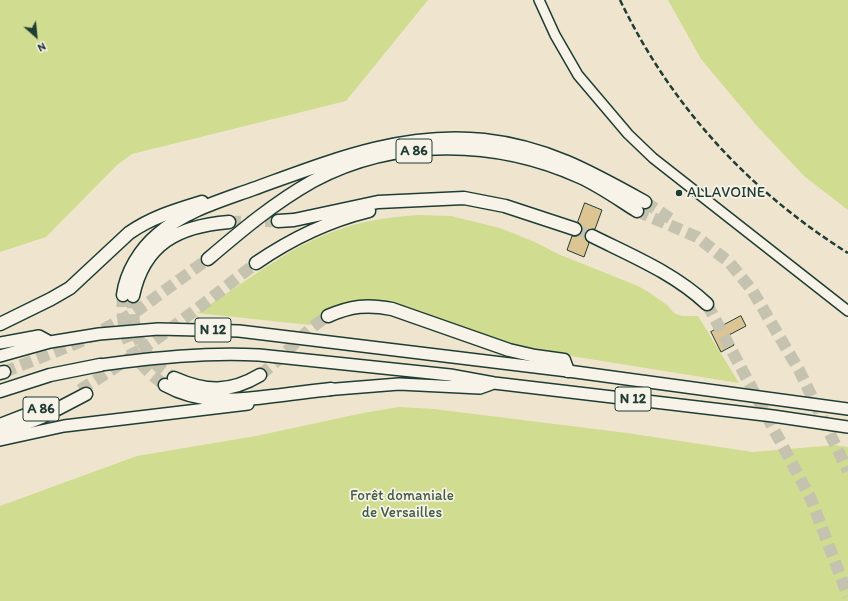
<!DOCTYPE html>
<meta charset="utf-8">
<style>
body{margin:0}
#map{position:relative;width:848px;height:601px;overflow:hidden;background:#efe5ce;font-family:Itim,sans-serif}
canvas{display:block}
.north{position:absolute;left:16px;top:16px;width:40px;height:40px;-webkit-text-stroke:3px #f7f3e8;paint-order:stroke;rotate:153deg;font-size:11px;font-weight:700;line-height:16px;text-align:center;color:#1f3d34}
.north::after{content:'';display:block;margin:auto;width:14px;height:18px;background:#1f3d34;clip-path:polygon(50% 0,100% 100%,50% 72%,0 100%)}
</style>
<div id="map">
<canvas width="848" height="601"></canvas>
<div class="north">N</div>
</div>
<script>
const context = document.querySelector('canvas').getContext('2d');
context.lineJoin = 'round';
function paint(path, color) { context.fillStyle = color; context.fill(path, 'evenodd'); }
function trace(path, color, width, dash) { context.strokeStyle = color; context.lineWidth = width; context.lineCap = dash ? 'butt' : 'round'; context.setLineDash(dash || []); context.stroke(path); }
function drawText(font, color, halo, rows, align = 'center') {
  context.font = font + ' Itim,sans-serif'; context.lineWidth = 3.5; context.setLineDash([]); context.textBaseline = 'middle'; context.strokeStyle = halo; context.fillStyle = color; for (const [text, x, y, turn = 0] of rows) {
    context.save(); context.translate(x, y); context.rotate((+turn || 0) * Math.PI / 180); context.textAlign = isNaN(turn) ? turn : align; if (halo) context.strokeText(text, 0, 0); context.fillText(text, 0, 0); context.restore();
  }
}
paint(new Path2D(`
 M 0,0 L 428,0 L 346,101 L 132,154 L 117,165 L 46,237 L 0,252 Z
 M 668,0 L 848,0 L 848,210 L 804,176 L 757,126 L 701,59 Z
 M 419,215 L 451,216 L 500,228 L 535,242 L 558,254 L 638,286 L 650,293 L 667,305 L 674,313 L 682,316 L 698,316 L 739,383 L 577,357 L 514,345 L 471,331 L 406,306 L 385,302 L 364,300 L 348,302 L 320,315 L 310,325 L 197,313 C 219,298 241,284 263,269 C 279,259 295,248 313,240 C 346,224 382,217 419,215 Z
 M 399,407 L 434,409 L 627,433 L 753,452 L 836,445 L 848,447 L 848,601 L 0,601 L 0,506 L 137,456 L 256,436 L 363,413 Z`), '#d0dc8f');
const building = new Path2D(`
 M 585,203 L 602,210 L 595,229 L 588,230 L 585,233 L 586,240 L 589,243 L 584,257 L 567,250 L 572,236 L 577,236 L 582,232 L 582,227 L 578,222 Z
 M 741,316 L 746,326 L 729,335 L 734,345 L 721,352 L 711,332 Z`);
paint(building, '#ddc493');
trace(building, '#1f3d34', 1);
trace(new Path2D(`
 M 645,202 L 671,219
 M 637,211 L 697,237 L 729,262 L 752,290 L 799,370 L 848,471
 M 229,222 L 278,221
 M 575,229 L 592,236
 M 123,295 C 120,335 132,362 165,385
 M 133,296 C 131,334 142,358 174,378
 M 707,304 L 811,499 L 848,596
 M 4,372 L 82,341 L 134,313 L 208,259
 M 260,375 C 284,357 302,332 328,316
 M 80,390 C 142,352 199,308 256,263`), '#c5c3af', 12, [12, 6]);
const secondary = new Path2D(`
 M 539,0 L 555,35 L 578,75 L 628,134 L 653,158 L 848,311`);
const trunk = new Path2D(`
 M 0,343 L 39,336 L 50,342
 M 0,356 L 50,342 L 99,334 L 158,329 L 239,331 L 568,371 L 848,409
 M 100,365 C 153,358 206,352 259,355 L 450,375 L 494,383 L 773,416 L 848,427
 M 324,390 L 399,384 L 480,388 L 491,384
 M 0,440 L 64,426 L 248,404`);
const motorway = new Path2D(`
 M 278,221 L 294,220 L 378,202 L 464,198 L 505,206 L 575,229
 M 592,236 C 632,256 674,273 707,304
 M 208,259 C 242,230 274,203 313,181 C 395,137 496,139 580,177 C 600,186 618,199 637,211
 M 256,263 C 291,239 328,221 369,211
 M 123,295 C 126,272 140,249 158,234 C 185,211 220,201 253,189 C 328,162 402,131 484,140 C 547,147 591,172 645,202
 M 133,296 C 144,243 179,226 229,222
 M 328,316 C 351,306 367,304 392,309 L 509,350 L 535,356 L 564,360 L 568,371
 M 0,324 L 51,299 L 70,288 L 129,233 C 152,217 176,210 202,202
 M 0,373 L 4,372
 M 174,378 C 206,392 230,393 260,375
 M 165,385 C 199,404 236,401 273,396 C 292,394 311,391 331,389
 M 0,391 L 50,375 L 100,365
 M 0,425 L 36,411
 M 0,434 L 42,417 L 86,394`);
trace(secondary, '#1f3d34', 12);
trace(trunk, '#1f3d34', 14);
trace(motorway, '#1f3d34', 15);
trace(secondary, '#f7f3e8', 9);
trace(trunk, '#f7f3e8', 11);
trace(motorway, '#f7f3e8', 12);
trace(new Path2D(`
 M 620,0 C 671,106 749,191 848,253`), '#1f3d34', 2.5, [6, 3]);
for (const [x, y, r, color] of [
 [679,193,4,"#1f3d34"]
]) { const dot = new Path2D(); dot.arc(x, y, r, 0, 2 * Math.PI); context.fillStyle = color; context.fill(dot); trace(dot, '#f7f3e8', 1.5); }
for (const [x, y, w] of [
 [414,151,36],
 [213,330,36],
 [633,399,36],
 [41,409,36]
]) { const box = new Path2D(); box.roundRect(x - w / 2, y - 12, w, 24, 3); context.fillStyle = '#f7f3e8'; context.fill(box); trace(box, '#1f3d34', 1); }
drawText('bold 14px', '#1f3d34', null, [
 ["A 86",414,151],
 ["N 12",213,330],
 ["N 12",633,399],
 ["A 86",41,409]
]);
drawText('15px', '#1f3d34', '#f7f3e8', [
 ["ALLAVOINE",687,193]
], 'left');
drawText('15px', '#425d46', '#f7f3e8', [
 ["Forêt domaniale",402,496],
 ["de Versailles",402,513]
]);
</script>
